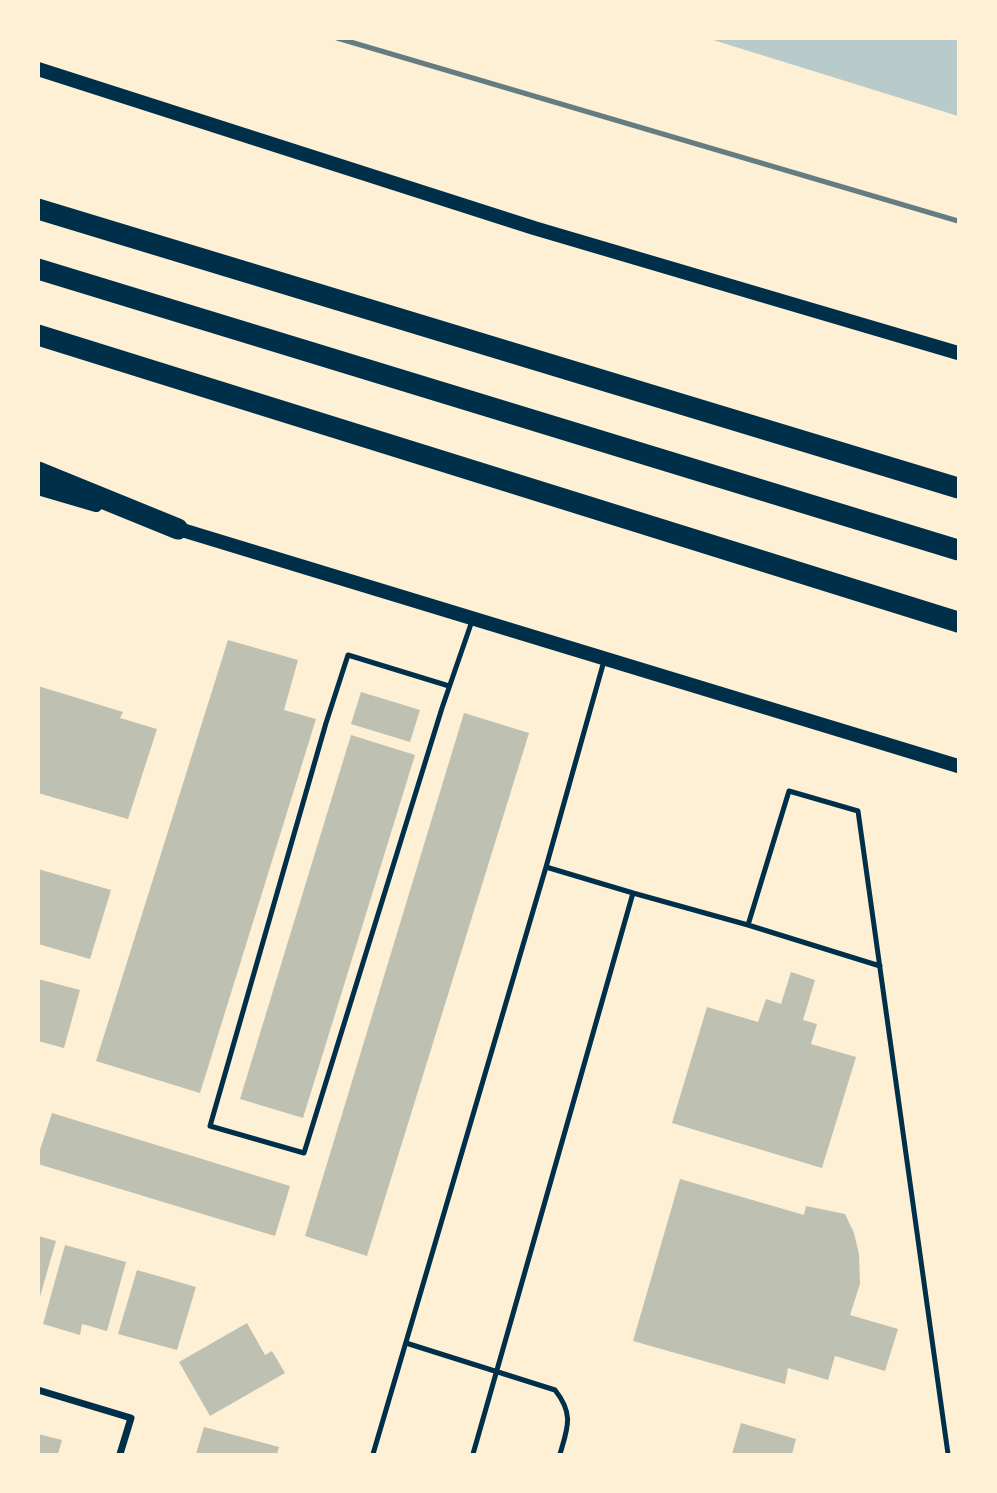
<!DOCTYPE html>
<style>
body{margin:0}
#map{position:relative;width:997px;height:1493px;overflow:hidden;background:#fdf0d5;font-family:Lora,serif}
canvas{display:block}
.frame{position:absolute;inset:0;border:40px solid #fdf0d5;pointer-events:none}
</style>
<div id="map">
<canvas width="997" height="1493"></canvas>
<div class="frame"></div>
</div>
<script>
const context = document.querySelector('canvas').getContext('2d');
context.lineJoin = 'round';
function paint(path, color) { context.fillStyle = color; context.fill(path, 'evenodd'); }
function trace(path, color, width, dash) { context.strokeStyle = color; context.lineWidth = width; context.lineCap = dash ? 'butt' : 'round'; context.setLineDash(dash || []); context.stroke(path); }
paint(new Path2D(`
 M 710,39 L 958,39 L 958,116 Z`), '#b9caca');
paint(new Path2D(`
 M 228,640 L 298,660 L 284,710 L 316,719 L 200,1093 L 96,1061 Z
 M 38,686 L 123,712 L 120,718 L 157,729 L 128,819 L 38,793 Z
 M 361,692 L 420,710 L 410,742 L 351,724 Z
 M 464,713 L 529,733 L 367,1256 L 305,1236 Z
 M 351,735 L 415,755 L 303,1118 L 240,1099 Z
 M 38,869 L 111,890 L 90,959 L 38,944 Z
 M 791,972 L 815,980 L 803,1020 L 817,1024 L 811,1044 L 856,1057 L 822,1168 L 672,1123 L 707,1007 L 758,1022 L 766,999 L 781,1004 Z
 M 38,979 L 80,990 L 64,1048 L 38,1041 Z
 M 52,1113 L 290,1186 L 275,1236 L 38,1164 L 38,1156 Z
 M 680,1179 L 804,1215 L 806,1206 L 845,1214 L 854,1233 L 859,1254 L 860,1284 L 850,1315 L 898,1329 L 885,1371 L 835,1356 L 828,1380 L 788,1368 L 785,1384 L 633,1341 Z
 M 38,1236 L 56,1241 L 39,1300 L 38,1300 Z
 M 65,1245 L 126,1262 L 107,1331 L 82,1324 L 80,1335 L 43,1324 Z
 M 137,1270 L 196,1287 L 177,1350 L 118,1334 Z
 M 247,1323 L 265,1355 L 272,1351 L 285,1373 L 210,1416 L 179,1362 Z
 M 741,1423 L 796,1439 L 792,1454 L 732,1454 Z
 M 204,1427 L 279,1447 L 277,1454 L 196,1454 Z
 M 38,1434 L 62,1440 L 58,1454 L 38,1454 Z`), '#bec0b2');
trace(new Path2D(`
 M 449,686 L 348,655 L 326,723 L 210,1126 L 304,1153 L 442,708 L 472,621
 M 546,867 L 604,661
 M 748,925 L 880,966
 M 406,1343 L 555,1390 C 574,1414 568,1427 560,1454
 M 373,1454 L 546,867 L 633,893
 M 473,1454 L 633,893 L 748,925 L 789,791 L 858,811 L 948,1454`), '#003049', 5);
trace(new Path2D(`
 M 38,1390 L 131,1418 L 120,1454`), '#003049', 7);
trace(new Path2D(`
 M 38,69 L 534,228 L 958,353
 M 38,488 L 96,505
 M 169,526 L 958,766`), '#003049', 14);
trace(new Path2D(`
 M 38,209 L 958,488
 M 38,269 L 958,550
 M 38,335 L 958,622
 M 38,472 L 178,529`), '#003049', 21);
trace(new Path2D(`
 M 337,38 L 958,221`), '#657d81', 5);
</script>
